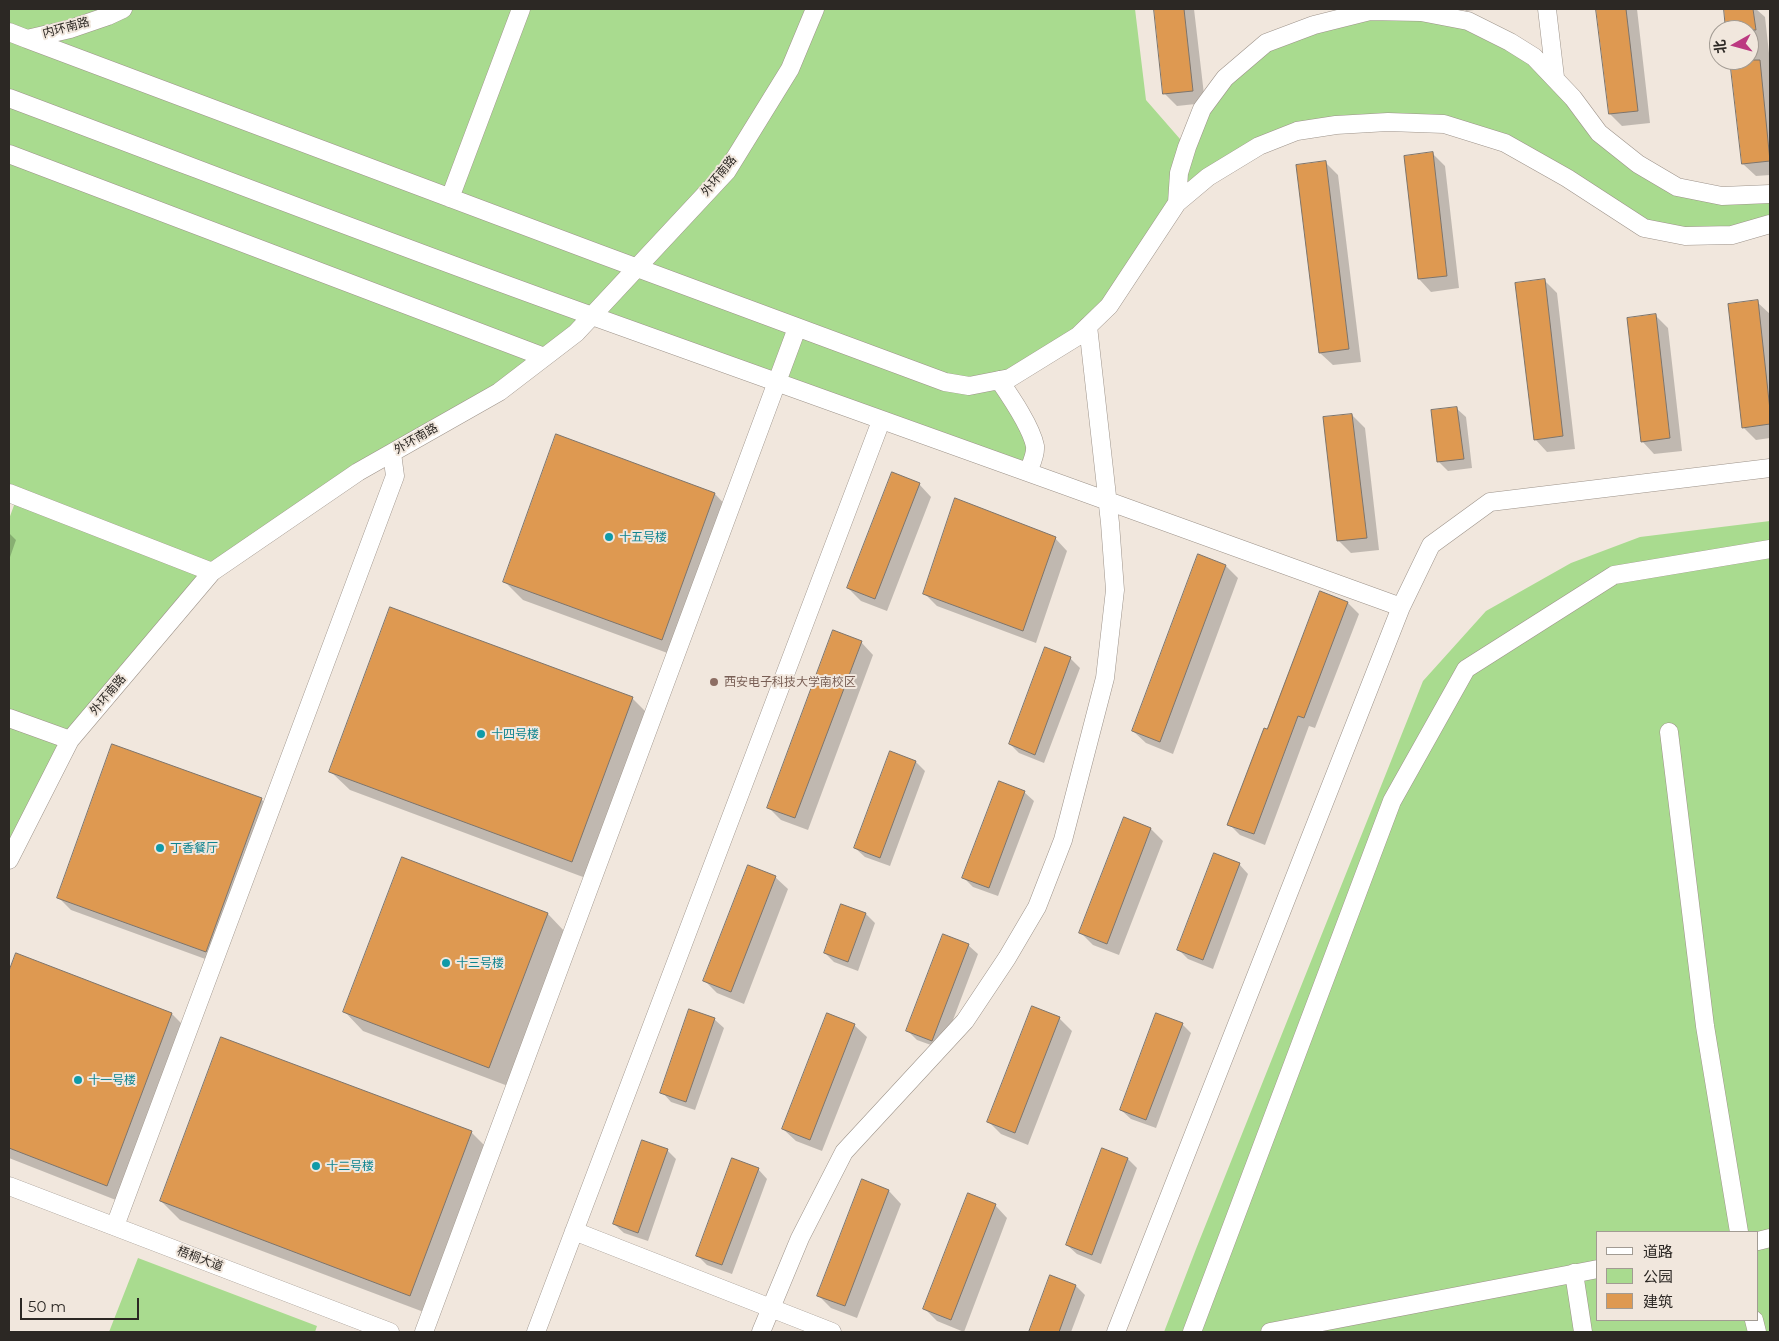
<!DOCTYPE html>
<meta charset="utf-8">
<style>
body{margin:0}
#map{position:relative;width:1779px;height:1341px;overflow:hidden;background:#f1e7dd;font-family:Montserrat,"Noto Sans SC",sans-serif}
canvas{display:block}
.frame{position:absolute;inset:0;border:10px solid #2c2824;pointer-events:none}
.legend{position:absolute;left:1596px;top:1231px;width:162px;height:90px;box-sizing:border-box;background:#f1e7dd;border:1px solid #a29b93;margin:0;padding:6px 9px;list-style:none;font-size:15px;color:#2c2824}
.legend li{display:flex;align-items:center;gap:10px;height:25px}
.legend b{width:25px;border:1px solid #a29b93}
.north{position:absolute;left:1709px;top:20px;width:50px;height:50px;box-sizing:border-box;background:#f1e7dd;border:1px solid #a29b93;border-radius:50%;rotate:263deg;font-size:14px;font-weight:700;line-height:20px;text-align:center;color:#2c2824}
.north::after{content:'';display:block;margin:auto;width:18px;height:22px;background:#bc3981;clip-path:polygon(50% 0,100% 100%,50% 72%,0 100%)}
.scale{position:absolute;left:20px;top:1298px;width:119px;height:22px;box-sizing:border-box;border:2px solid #2c2824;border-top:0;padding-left:6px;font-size:15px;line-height:18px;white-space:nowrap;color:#2c2824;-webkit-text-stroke:4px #f1e7dd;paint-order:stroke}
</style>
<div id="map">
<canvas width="1779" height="1341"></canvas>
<div class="frame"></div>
<ul class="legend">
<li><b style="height:6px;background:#fff"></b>道路</li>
<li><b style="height:14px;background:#a9db8f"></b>公园</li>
<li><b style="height:14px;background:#de9951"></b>建筑</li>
</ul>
<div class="north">北</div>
<div class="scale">50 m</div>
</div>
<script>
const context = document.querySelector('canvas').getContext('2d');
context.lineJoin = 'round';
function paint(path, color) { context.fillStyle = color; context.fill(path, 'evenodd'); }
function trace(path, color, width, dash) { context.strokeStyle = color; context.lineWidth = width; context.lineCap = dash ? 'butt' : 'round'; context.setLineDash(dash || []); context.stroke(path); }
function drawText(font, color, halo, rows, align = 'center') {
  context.font = font + ' Montserrat,"Noto Sans SC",sans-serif'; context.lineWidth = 4; context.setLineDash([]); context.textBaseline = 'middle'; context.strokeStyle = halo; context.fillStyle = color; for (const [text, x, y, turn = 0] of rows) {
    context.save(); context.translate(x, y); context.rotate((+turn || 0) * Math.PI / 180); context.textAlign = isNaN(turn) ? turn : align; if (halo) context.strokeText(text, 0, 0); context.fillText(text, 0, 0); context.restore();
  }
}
paint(new Path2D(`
 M 9,9 L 1135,9 L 1146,100 L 1187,147 L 1197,122 L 1266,43 L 1350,16 L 1421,12 L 1510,42 L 1599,133 L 1677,187 L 1770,194 L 1770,224 L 1732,235 L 1644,228 L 1505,143 L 1388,122 L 1259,146 L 1177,203 L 1109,306 L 1010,378 L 1029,430 L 1028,472 L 592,316 L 544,357 L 212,572 L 70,740 L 9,860 L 9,519 L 17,497 L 9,493 Z
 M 1770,521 L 1770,1332 L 1164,1332 L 1196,1249 L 1423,681 L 1486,611 L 1571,563 L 1640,537 ZM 1598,1232 L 1758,1232 L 1758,1320 L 1598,1320 Z
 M 138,1258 L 317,1326 L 315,1332 L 109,1332 Z`), '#a9db8f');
paint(new Path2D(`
 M 1155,9 L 1194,9 L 1205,103 L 1177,106 L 1165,94 Z
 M 1464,9 L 1483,9 L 1466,11 Z
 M 1597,9 L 1637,9 L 1650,123 L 1622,126 L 1610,114 Z
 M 1725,9 L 1756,9 L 1765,17 L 1770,62 L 1770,175 L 1756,176 L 1743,164 L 1731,60 L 1749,60 L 1749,30 L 1727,30 Z
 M 1433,154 L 1445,166 L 1459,288 L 1431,292 L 1419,279 Z
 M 1326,163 L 1338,175 L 1361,362 L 1333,365 L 1320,353 Z
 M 1544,280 L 1557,293 L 1575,449 L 1547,452 L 1535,439 Z
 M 1757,302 L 1770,314 L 1770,438 L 1756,440 L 1743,427 Z
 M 1656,316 L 1668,328 L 1682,451 L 1654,454 L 1642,441 Z
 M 1456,408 L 1466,417 L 1472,468 L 1448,471 L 1439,462 L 1432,411 Z
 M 1352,415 L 1365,428 L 1379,550 L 1351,553 L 1338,540 Z
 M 919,484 L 931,497 L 887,611 L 861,601 L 848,588 Z
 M 715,494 L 733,513 L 681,658 L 523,600 L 504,581 Z
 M 9,533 L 16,540 L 9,560 Z
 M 1055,538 L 1067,551 L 1036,643 L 937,606 L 924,593 Z
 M 1226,566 L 1238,578 L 1173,754 L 1146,743 L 1133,731 Z
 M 1348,603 L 1359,614 L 1315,728 L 1309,726 L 1265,845 L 1240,835 L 1229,824 L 1268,730 Z
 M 861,642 L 873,655 L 808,830 L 781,820 L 768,807 Z
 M 1070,658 L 1080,668 L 1044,763 L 1019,753 L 1010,744 Z
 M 632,698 L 651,717 L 591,880 L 350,790 L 331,772 Z
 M 113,746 L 262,800 L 274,812 L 219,964 L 71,910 L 59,898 Z
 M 891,752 L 916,762 L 925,771 L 890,866 L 865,857 L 855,848 Z
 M 1024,792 L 1034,801 L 998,896 L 973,887 L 964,878 Z
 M 1151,829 L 1163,841 L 1119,955 L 1093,945 L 1080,932 Z
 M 402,859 L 548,914 L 566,933 L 508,1086 L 363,1031 L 345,1012 Z
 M 1239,864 L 1248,874 L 1213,969 L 1188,959 L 1179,950 Z
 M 775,877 L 788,889 L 744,1004 L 717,993 L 705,981 Z
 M 866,914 L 875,923 L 858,971 L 834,962 L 825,953 Z
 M 968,945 L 978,954 L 942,1049 L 917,1040 L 908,1031 Z
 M 16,954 L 172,1014 L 191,1033 L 126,1204 L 9,1158 L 9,975 Z
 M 1059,1018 L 1072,1031 L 1028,1145 L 1001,1134 L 989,1122 Z
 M 714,1019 L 724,1028 L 695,1110 L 671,1102 L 662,1092 Z
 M 1182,1024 L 1191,1033 L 1156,1128 L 1131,1119 L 1121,1110 Z
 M 854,1025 L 867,1037 L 822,1151 L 796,1141 L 783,1129 Z
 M 471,1132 L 490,1151 L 429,1314 L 180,1220 L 161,1201 Z
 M 667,1150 L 676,1159 L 648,1241 L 624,1233 L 614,1224 Z
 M 1103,1150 L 1128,1159 L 1137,1168 L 1101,1264 L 1077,1254 L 1067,1245 Z
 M 758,1169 L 767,1179 L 732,1274 L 707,1265 L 697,1255 Z
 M 862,1181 L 889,1191 L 901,1204 L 857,1318 L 831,1308 L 818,1295 Z
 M 995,1205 L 1007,1218 L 964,1332 L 937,1321 L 925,1309 Z
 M 1051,1276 L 1076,1286 L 1085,1295 L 1071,1332 L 1030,1332 Z`), '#0003');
const building = new Path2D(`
 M 1154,9 L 1184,9 L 1193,91 L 1163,94 Z
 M 1596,9 L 1626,9 L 1638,111 L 1609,114 Z
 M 1724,9 L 1753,9 L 1756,30 L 1726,30 Z
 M 1730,60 L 1760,60 L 1770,161 L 1742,164 Z
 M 1433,152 L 1447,276 L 1418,279 L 1404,156 Z
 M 1326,161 L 1349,349 L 1319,353 L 1296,165 Z
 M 1545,279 L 1563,436 L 1534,440 L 1515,283 Z
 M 1758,300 L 1770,410 L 1770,424 L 1742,428 L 1728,304 Z
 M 1656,314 L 1670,438 L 1641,442 L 1627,318 Z
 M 1457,407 L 1464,459 L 1437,462 L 1431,410 Z
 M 1352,414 L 1367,538 L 1337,541 L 1323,417 Z
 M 556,434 L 715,493 L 662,640 L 503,582 Z
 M 892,472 L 920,483 L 875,599 L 847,588 Z
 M 955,498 L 1056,537 L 1023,631 L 923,594 Z
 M 1198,554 L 1226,565 L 1160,742 L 1132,731 Z
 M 1320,591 L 1348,602 L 1304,718 L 1298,716 L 1254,834 L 1227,825 L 1264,728 L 1267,729 Z
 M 390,607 L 633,697 L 572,862 L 329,772 Z
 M 833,630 L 862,641 L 795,818 L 767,808 Z
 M 1045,647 L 1071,657 L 1035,755 L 1009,744 Z
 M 112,744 L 262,798 L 206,952 L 57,898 Z
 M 890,751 L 916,761 L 880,858 L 854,848 Z
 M 999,781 L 1025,791 L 989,888 L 962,878 Z
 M 1124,817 L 1151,828 L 1107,944 L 1079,933 Z
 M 1214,853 L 1240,863 L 1203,960 L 1177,950 Z
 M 402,857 L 548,913 L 489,1068 L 343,1012 Z
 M 748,865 L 776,876 L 731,992 L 703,981 Z
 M 841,904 L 866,913 L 848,962 L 824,953 Z
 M 943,934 L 969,944 L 932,1041 L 906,1031 Z
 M 16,953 L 172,1013 L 107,1186 L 9,1148 L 9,971 Z
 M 1032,1006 L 1060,1017 L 1015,1133 L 987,1122 Z
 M 689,1009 L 715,1018 L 686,1102 L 660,1093 Z
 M 827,1013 L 855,1024 L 810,1140 L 782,1129 Z
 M 1156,1013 L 1183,1023 L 1146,1120 L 1120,1110 Z
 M 221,1037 L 472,1131 L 410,1296 L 160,1201 Z
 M 642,1140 L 668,1149 L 638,1233 L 613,1224 Z
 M 1102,1148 L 1128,1158 L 1092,1255 L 1066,1245 Z
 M 732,1158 L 759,1168 L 722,1265 L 696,1256 Z
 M 862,1179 L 889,1190 L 845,1306 L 817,1296 Z
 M 968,1193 L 996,1204 L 951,1320 L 923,1309 Z
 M 1050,1275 L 1076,1285 L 1059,1332 L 1029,1332 Z`);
paint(building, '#de9951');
trace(building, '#7d746b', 1);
const minor = new Path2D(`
 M 1547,9 L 1555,77
 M 9,32 L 27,39 L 70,29 L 108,16 L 123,9
 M 27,39 L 597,253 L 945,382 L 969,386 L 1010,378 L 1078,336 L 1109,306 L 1177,203 L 1208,177 L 1259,146 L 1297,131 L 1336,125 L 1388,122 L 1444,124 L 1505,143 L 1567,178 L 1644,228 L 1685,236 L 1732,235 L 1770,224
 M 9,98 C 204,171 399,247 595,317 C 863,414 1133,509 1401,607 L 1431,545 L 1490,502 L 1770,468
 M 9,154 L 544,357
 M 450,198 L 521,9
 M 1177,203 L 1179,173 L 1187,147 L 1202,109 L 1225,78 L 1266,43 L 1314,25 L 1370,11 L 1421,12 L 1468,21 L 1510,42 L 1534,57 L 1573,98 L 1599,133 L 1638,164 L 1677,187 L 1722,196 L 1770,194
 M 999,380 C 1010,396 1031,426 1035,446 C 1036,455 1031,464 1028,472
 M 9,493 L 212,572
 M 9,718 L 70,740
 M 1669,732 L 1705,1026 L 1739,1232
 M 9,860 L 70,740 L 212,572 L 358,472 L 499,392 L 576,333 L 727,171 L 790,69 L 815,9
 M 9,1186 L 390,1332
 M 115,1226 L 395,476 L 392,453
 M 574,1231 L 832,1332
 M 1758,1241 L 1770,1238
 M 1574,1273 L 1583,1332
 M 1754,1320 L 1757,1332
 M 424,1332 L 797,328
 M 536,1332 L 881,421
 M 761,1332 L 800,1238 L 844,1152 L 965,1021 L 1007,958 L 1037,907 L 1063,840 L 1105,678 L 1115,590 L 1110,523 L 1088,326
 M 1116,1332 L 1401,607
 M 1192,1332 L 1392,801 L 1466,669 L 1614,575 L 1770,549
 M 1270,1332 L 1598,1269`);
trace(minor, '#9d938a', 19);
trace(minor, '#fff', 18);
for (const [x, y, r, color] of [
 [609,537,5,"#0f9aa8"],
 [714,682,5,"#8d6e63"],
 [481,734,5,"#0f9aa8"],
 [160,848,5,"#0f9aa8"],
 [446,963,5,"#0f9aa8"],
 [78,1080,5,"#0f9aa8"],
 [316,1166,5,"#0f9aa8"]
]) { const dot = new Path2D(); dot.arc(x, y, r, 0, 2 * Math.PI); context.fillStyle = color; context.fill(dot); trace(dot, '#f1e7dd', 2); }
drawText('12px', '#2c2824', '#f1e7dd', [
 ["内环南路",66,28,-15],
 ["外环南路",719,176,-51],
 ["外环南路",416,439,-30],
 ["外环南路",108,695,-50],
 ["梧桐大道",200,1259,21]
]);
drawText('12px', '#0d838f', '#f1e7dd', [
 ["十五号楼",619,537],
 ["十四号楼",491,734],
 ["丁香餐厅",170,848],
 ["十三号楼",456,963],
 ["十一号楼",88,1080],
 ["十二号楼",326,1166]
], 'left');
drawText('12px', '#785e54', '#f1e7dd', [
 ["西安电子科技大学南校区",724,682]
], 'left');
</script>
